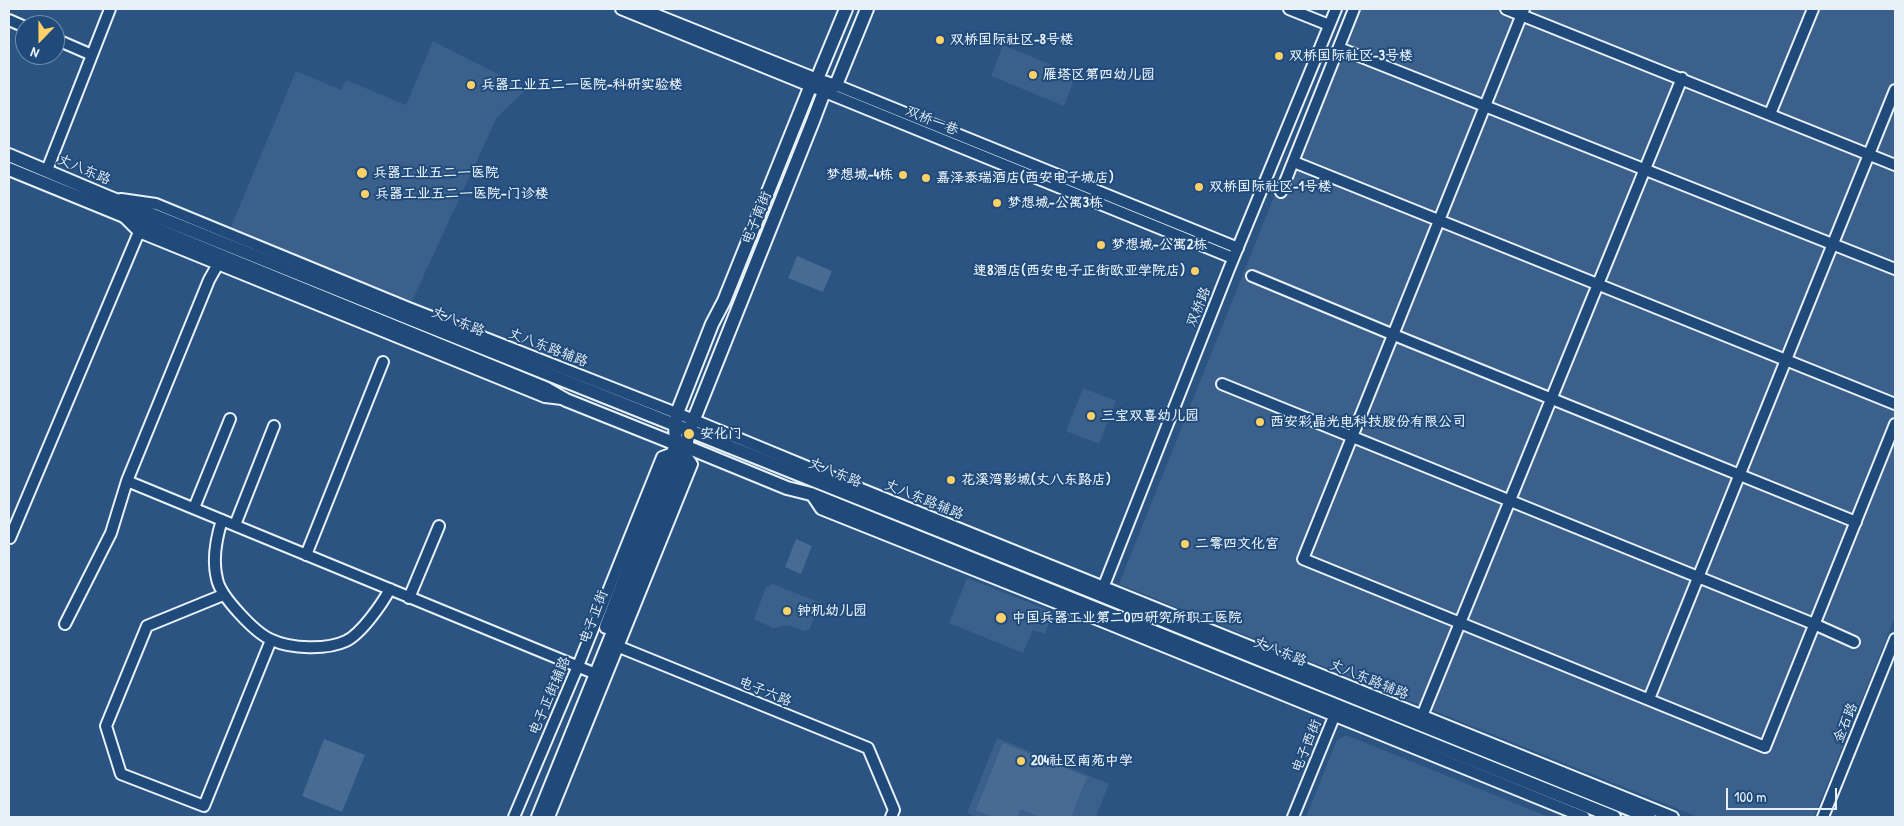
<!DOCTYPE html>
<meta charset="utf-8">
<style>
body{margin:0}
#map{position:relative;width:1904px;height:826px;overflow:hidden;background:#2b5482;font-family:"Patrick Hand",sans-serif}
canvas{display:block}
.frame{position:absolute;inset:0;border:10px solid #e8f1f8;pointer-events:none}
.north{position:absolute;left:15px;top:15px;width:50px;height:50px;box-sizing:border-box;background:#1f4a7a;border:1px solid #6f8dac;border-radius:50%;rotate:202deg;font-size:14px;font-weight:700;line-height:20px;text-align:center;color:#e8f1f8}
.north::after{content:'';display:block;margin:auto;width:18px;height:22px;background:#ffd166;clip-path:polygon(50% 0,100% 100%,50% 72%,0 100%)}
.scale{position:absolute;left:1726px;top:788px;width:111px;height:22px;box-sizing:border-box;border:2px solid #e8f1f8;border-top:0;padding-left:6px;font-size:15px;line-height:18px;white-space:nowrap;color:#e8f1f8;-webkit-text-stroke:4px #1f4a7a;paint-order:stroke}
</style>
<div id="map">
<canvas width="1904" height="826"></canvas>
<div class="frame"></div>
<div class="north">N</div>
<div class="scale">100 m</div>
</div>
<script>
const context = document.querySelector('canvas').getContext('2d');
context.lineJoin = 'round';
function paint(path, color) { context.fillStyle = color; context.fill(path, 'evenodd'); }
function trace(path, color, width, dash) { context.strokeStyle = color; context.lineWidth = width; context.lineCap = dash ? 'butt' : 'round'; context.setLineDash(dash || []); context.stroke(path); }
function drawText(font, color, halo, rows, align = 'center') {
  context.font = font + ' "Patrick Hand","LXGW WenKai TC",sans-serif'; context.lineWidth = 4; context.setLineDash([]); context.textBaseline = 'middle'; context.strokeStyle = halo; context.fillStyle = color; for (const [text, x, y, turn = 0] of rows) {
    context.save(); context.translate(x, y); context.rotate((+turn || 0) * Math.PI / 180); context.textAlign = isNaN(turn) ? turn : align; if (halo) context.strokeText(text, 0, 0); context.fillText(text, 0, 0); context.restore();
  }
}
paint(new Path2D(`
 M 1349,9 L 1895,9 L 1895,617 L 1814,817 L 1698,817 L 1119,584 Z
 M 433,41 L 527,89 L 497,117 L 412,301 L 230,229 L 296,71 L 341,90 L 346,80 L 406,105 Z
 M 1003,45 L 1076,75 L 1064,106 L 991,76 Z
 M 1083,388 L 1116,401 L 1099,444 L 1066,431 Z
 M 967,578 L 1053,612 L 1045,634 L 1033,630 L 1023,653 L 949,623 Z
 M 773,584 L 820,603 L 809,630 L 804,631 L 788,625 L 773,628 L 754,619 L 766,587 Z
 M 1346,735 L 1549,817 L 1306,817 L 1337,740 Z
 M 997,738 L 1109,784 L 1096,817 L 977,817 L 967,813 Z`), '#3a608b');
paint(new Path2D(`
 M 797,256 L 832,271 L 823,292 L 788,278 Z
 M 796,539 L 812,546 L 801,574 L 785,567 Z
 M 324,739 L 365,755 L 342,812 L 302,796 Z
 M 1003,743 L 1087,777 L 1071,817 L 1040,817 L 1021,809 L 1017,817 L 993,817 L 976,810 Z`), '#476b93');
const minor = new Path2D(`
 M 621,9 L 1233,258
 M 642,9 L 817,79 L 836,85 L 1238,248
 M 1289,9 L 1329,25
 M 1506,9 L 1895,165
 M 1524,9 L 1303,559 L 1765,747 L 1895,424
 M 9,20 L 25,27
 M 55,39 L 92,55
 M 1339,48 L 1895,269
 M 1770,114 L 1813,9
 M 1294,162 L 1895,404
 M 47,170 L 110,9
 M 1281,192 L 1354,9
 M 121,199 L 156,204 L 409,308 L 694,420 L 854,486 L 1673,817
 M 125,218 L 139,232 L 545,397 L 562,399
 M 1252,276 L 1394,335 L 1856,522
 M 1222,384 L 1814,624 L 1854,642
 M 127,481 L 596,674
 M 811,494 L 821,509 L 1084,614 L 1584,817
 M 194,508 L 230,419
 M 222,520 C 216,539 212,559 217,579 C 220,596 256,634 272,640 C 291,649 327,650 346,641 C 361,634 382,604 390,589
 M 235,525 L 274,426
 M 10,538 L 139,232
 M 306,555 L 383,362
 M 1101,593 L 1229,269 L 1336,9
 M 223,595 L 147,626 L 106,726 L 121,774 L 204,806 L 271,640
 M 409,598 L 439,526
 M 65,624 L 111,533 L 127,481 L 209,280 L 218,264
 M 612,644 L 868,748 L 894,810 L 891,817
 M 1649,699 L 1895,90
 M 1420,721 L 1682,78
 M 514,817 L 578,666 L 662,457 L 673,453
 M 549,817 L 692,464 L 685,454
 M 1293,817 L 1336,712
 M 1823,817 L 1895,639`);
const major = new Path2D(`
 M 9,155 L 106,196 L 428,326 L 1093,592 L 1649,817
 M 9,169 L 545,388 L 566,400 L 676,444 L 687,447 L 787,488 L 811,494 L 1614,817
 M 606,627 L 673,453 L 676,444 L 675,425 L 679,408 L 712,324 L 724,301 L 811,85 L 817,79 L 846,9
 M 538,817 L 685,454 L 689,430 L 696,414 L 813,121 L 824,92 L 836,85 L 867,9`);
trace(minor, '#e8f1f8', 14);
trace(major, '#e8f1f8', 16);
trace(minor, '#1f4a7a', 10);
trace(major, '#1f4a7a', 12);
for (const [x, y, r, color] of [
 [940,40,5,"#ffd166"],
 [1279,56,5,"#ffd166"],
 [1033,75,5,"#ffd166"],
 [471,85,5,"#ffd166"],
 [362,173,6,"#ffd166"],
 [903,175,5,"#ffd166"],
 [926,178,5,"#ffd166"],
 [1199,187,5,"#ffd166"],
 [365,194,5,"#ffd166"],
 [997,203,5,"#ffd166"],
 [1101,245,5,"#ffd166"],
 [1195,271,5,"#ffd166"],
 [1091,416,5,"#ffd166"],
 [1260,422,5,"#ffd166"],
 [689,434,6,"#ffd166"],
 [951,480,5,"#ffd166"],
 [1185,544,5,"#ffd166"],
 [787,611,5,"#ffd166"],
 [1001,618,6,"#ffd166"],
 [1021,761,5,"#ffd166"]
]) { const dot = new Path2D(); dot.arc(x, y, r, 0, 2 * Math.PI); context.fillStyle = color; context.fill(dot); trace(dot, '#1f4a7a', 2); }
drawText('bold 14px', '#e8f1f8', '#1f4a7a', [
 ["双桥国际社区-8号楼",950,40],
 ["双桥国际社区-3号楼",1289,56],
 ["雁塔区第四幼儿园",1043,75],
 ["兵器工业五二一医院-科研实验楼",481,85],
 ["兵器工业五二一医院",373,173],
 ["梦想城-4栋",893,175,"right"],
 ["嘉泽泰瑞酒店(西安电子城店)",936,178],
 ["双桥国际社区-1号楼",1209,187],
 ["兵器工业五二一医院-门诊楼",375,194],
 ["梦想城-公寓3栋",1007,203],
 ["梦想城-公寓2栋",1111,245],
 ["速8酒店(西安电子正街欧亚学院店)",1185,271,"right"],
 ["三宝双喜幼儿园",1101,416],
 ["西安彩晶光电科技股份有限公司",1270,422],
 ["安化门",700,434],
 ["花溪湾影城(丈八东路店)",961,480],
 ["二零四文化宫",1195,544],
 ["钟机幼儿园",797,611],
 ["中国兵器工业第二0四研究所职工医院",1012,618],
 ["204社区南苑中学",1031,761]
], 'left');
drawText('14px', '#e8f1f8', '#1f4a7a', [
 ["双桥一巷",932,121,22],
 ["丈八东路",84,170,23],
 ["电子南街",757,218,-68],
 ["双桥路",1199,307,-68],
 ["丈八东路",458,322,22],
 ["丈八东路辅路",548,348,21],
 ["丈八东路",835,473,22],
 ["丈八东路辅路",924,500,22],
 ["电子正街",594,617,-69],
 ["丈八东路",1280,652,22],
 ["丈八东路辅路",1369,680,22],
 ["电子六路",765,692,22],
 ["电子正街辅路",550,696,-67],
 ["金石路",1846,723,-68],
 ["电子西街",1307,746,-68]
]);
</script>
